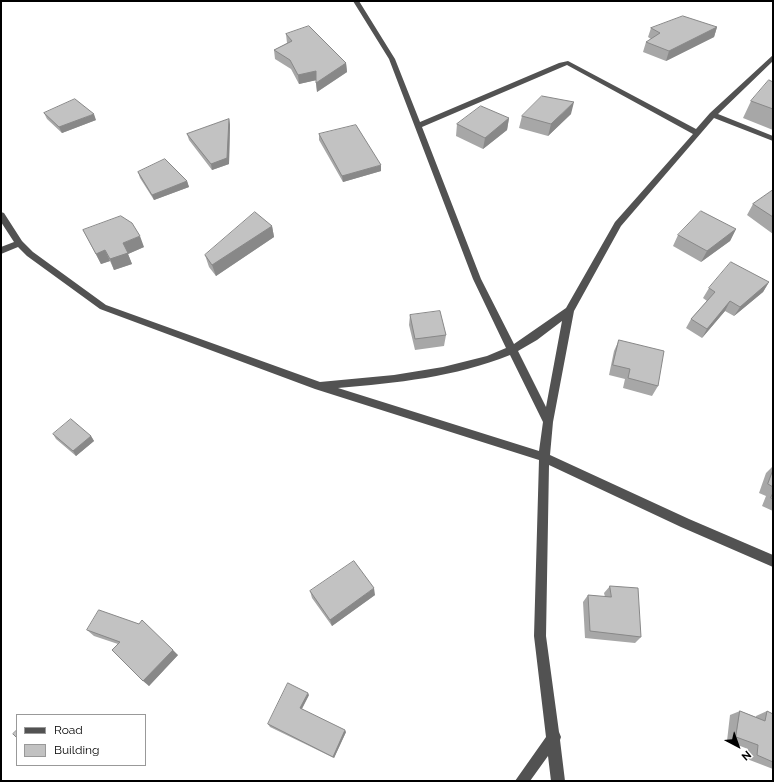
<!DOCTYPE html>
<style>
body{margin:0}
#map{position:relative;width:774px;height:782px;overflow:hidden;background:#fff;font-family:Raleway,sans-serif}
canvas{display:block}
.frame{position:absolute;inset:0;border:2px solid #000;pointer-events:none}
.legend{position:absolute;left:16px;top:714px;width:130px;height:52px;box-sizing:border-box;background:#fff;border:1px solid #999;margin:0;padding:5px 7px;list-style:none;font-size:12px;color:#000}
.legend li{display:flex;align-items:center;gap:8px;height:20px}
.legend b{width:20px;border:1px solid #999}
.north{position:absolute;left:718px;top:726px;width:40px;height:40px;-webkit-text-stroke:3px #fff;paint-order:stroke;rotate:139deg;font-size:11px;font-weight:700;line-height:16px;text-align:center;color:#000}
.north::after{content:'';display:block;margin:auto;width:14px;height:18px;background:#000;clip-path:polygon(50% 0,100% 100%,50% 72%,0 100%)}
</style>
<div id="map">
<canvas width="774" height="782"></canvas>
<div class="frame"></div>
<ul class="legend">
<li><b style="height:5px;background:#525252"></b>Road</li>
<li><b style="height:11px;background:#c2c2c2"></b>Building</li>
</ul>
<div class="north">N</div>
</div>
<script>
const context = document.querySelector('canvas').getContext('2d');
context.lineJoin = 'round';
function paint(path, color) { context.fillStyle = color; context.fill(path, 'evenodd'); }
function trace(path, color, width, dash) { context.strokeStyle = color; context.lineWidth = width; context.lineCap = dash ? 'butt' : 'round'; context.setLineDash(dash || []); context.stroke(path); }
paint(new Path2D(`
 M 353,1 L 359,1 L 395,59 L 420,122 L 559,63 L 568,61 L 696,129 L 710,113 L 773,55 L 773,61 L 718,114 L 773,136 L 773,141 L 714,118 L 621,226 L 574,311 L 553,422 L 550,455 L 689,519 L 773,555 L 773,567 L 681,527 L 549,465 L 546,636 L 559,732 L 561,737 L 560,740 L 565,781 L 551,781 L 548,756 L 530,781 L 515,781 L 546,737 L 534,636 L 539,460 L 315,389 L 100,309 L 27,256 L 18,247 L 1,254 L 1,247 L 14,242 L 1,222 L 1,212 L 4,213 L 22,241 L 33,252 L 106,305 L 320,382 L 394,375 L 443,367 L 487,356 L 506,348 L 473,279 L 389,59 ZM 567,65 L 693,134 L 615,222 L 566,308 L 514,344 L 481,279 L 422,127 ZM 562,321 L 546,407 L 518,351 L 537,340 ZM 510,355 L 543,422 L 539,451 L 338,388 C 397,383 455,377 510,355 Z`), '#525252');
paint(new Path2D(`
 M 717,27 L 714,37 L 666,61 L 643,52 L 646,42 L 651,39 L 648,37 L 651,28 Z
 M 286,34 L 346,63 L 347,72 L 317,92 L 316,80 L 299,84 L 291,69 L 275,59 L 274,50 L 287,43 Z
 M 773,82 L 773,130 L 743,118 L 751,101 Z
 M 44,113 L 96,120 L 62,133 L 47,119 Z
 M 571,114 L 548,136 L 519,128 L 522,116 Z
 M 509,118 L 507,130 L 483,149 L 456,136 L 457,124 Z
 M 229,119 L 230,125 L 229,164 L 212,170 L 189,140 L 187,134 Z
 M 319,134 L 381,171 L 343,182 L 319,140 Z
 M 138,172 L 187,181 L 189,187 L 154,200 L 140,178 Z
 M 773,190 L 773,234 L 747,215 L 753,204 Z
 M 272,226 L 274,237 L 216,276 L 209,267 L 205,255 Z
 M 736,229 L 730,241 L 701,262 L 673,246 L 678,235 Z
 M 83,230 L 144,247 L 128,254 L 132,264 L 114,270 L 110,261 L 101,264 Z
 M 769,282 L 763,292 L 734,316 L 725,311 L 702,338 L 686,328 L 691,319 L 707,301 L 703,298 L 709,288 Z
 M 410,315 L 446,335 L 444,346 L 415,350 L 409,325 Z
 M 619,340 L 658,386 L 652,396 L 623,388 L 625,379 L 609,375 L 614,351 Z
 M 53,434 L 91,436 L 94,441 L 76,456 L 56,439 Z
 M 773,466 L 773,511 L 762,506 L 766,496 L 759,493 L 766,473 Z
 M 610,586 L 641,637 L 635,643 L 585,638 L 583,602 L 588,595 L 605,597 L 604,593 Z
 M 310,591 L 375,595 L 332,626 L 312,598 Z
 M 87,630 L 178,655 L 149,686 L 118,644 L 94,636 Z
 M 309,695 L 302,709 L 346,732 L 334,758 L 270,727 L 268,724 Z
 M 740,711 L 756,717 L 756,716 L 767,711 L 773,714 L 773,769 L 747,759 L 748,749 L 727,741 L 730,715 Z`), '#a7a7a7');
paint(new Path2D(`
 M 717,27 L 714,37 L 666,61 L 669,51 Z
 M 346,63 L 347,72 L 317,92 L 316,83 Z
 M 316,71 L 317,80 L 299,84 L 298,75 Z
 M 574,102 L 571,114 L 548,136 L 551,124 Z
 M 94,114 L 96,120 L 62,133 L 59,127 Z
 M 509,118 L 507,130 L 483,149 L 485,138 Z
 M 229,119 L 230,125 L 229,164 L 212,170 L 211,164 Z
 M 381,165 L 381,171 L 343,182 L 342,176 Z
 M 187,181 L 189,187 L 154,200 L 152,195 Z
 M 272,226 L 274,237 L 216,276 L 212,265 Z
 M 736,229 L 730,241 L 701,262 L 707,251 Z
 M 140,236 L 144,247 L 128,254 L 132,264 L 114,270 L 110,259 L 123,243 Z
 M 105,250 L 110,261 L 101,264 L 96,254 Z
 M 769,282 L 763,292 L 734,316 L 740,307 Z
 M 730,301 L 725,311 L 702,338 L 707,329 Z
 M 91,436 L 94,441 L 76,456 L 73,451 Z
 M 374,588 L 375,595 L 332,626 L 330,620 Z
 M 173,650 L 178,655 L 149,686 L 143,681 Z
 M 308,693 L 309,695 L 301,710 L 300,708 Z
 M 345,730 L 346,732 L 334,758 L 333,757 Z`), '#888');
const building = new Path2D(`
 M 683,16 L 717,27 L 669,51 L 646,42 L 660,33 L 651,28 Z
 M 309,26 L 346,63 L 316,83 L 316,71 L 298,75 L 290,60 L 274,50 L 292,41 L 286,34 Z
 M 769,80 L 773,82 L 773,109 L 751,101 Z
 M 542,96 L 574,102 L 551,124 L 522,116 Z
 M 75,99 L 94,114 L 59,127 L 44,113 Z
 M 481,106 L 509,118 L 485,138 L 457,124 Z
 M 229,119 L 227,158 L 211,164 L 187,134 Z
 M 356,125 L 381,165 L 342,176 L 319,134 Z
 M 165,159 L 187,181 L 152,195 L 138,172 Z
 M 773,190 L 773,217 L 753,204 Z
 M 701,211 L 736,229 L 707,251 L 678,235 Z
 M 255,212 L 272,226 L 212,265 L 205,255 Z
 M 121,216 L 132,223 L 140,236 L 123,243 L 128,253 L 110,259 L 105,250 L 96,254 L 83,230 Z
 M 731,262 L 769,282 L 740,307 L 730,301 L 707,329 L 691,319 L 715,292 L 709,288 Z
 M 440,311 L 446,335 L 415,339 L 410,315 Z
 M 619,340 L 664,351 L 658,386 L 628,378 L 630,369 L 613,365 Z
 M 71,419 L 91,436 L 73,451 L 53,434 Z
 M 773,470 L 773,487 L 768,484 Z
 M 773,493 L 773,499 L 771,498 Z
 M 354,561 L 374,588 L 330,620 L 310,591 Z
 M 610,586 L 638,588 L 641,637 L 590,631 L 588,595 L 611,597 Z
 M 99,610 L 139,624 L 142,620 L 173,650 L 143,681 L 112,650 L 120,642 L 87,630 Z
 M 288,683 L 308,693 L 300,708 L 345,730 L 333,757 L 268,724 Z
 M 740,711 L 765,721 L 767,711 L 773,714 L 773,762 L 757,755 L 758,745 L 736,737 Z
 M 17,730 L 17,738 L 13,734 Z`);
paint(building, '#c2c2c2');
trace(building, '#888', 1);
</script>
